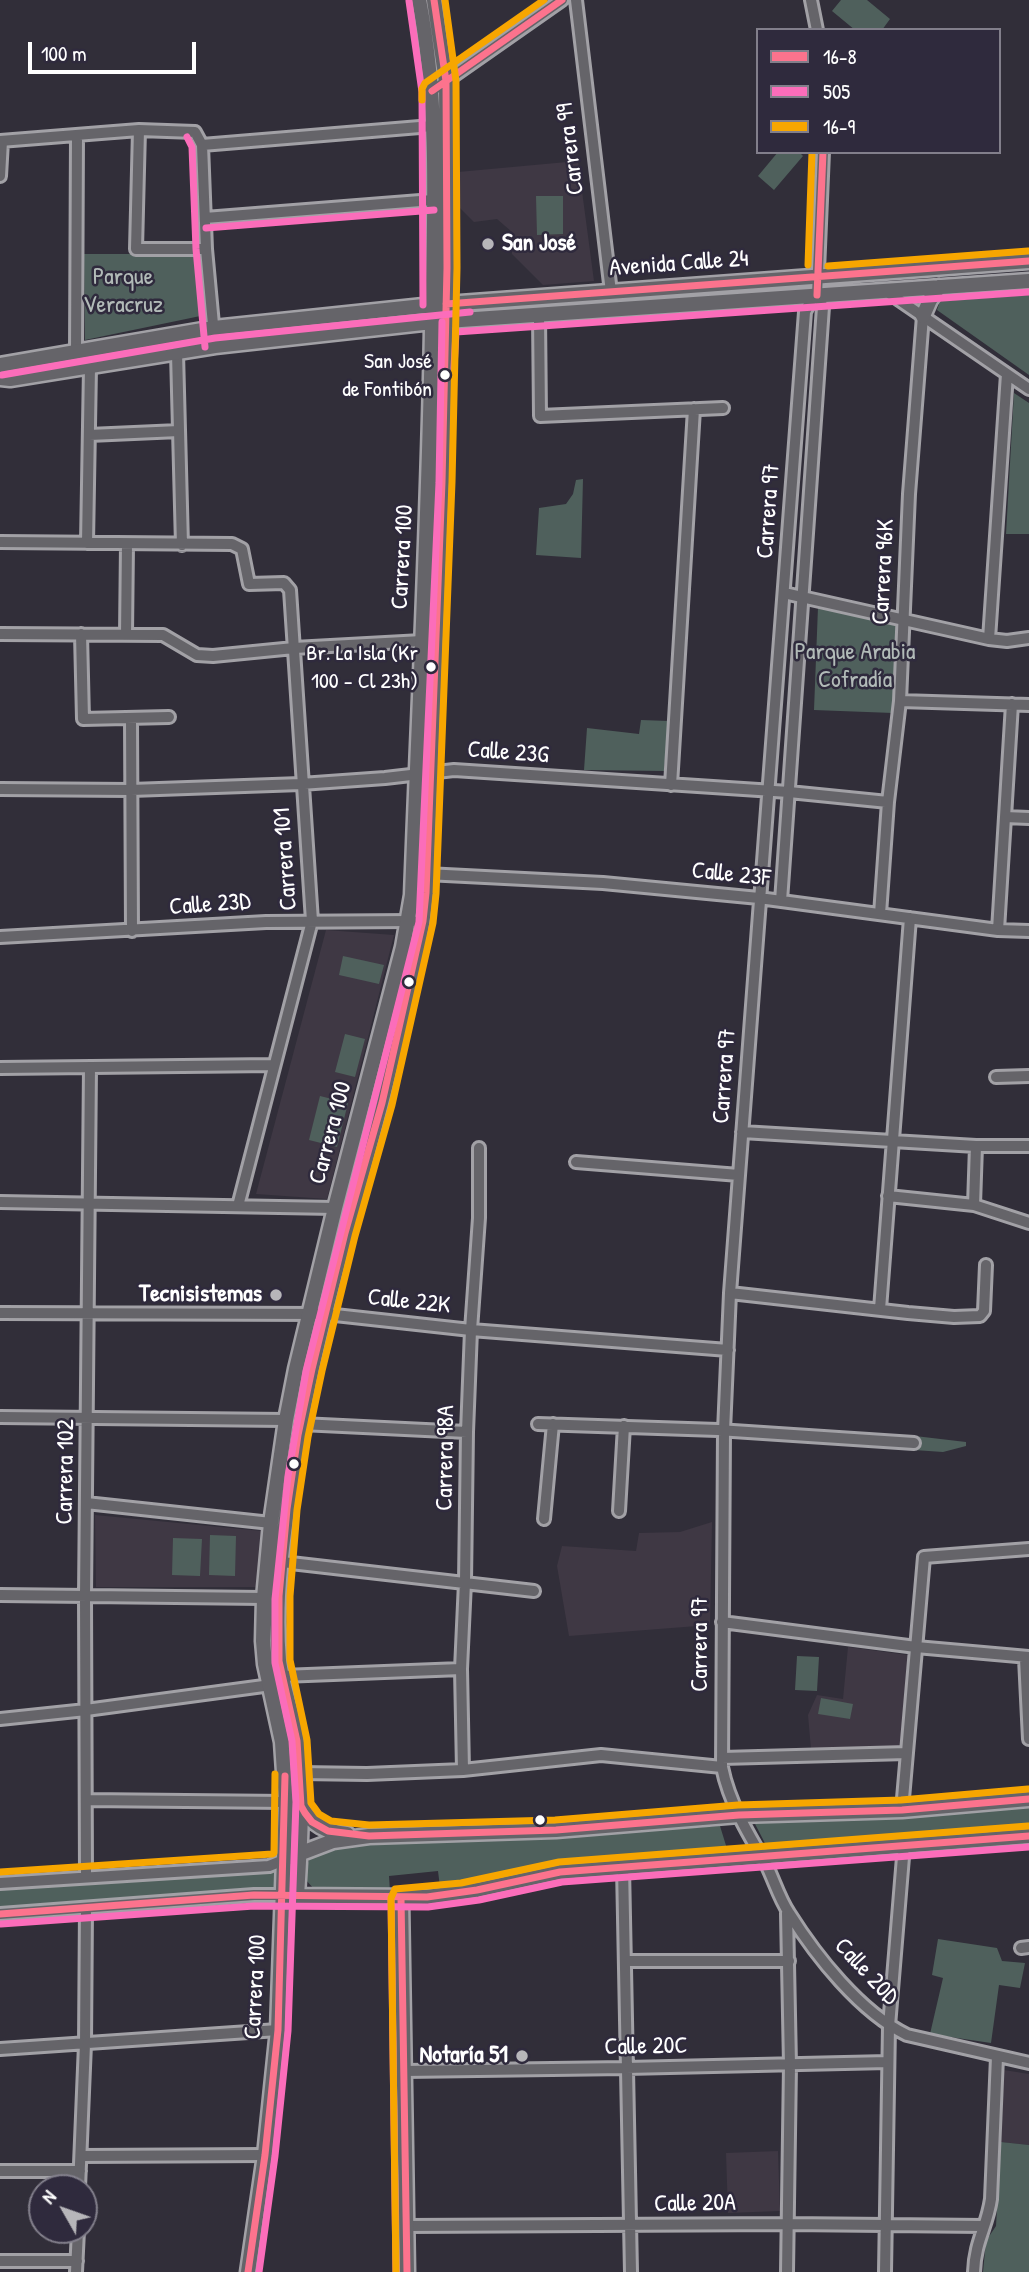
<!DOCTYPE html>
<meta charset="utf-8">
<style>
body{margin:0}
#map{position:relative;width:1029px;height:2272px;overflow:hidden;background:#312e39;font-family:"Patrick Hand",sans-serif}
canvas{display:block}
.legend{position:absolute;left:756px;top:28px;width:245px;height:126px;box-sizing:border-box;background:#2f2a3d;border:2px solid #827f8b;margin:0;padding:9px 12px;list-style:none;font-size:21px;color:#fff}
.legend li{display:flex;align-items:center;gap:14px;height:35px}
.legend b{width:35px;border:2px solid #827f8b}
.north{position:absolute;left:28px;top:2174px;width:70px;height:70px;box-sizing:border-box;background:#2f2a3d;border:2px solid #827f8b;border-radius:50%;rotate:310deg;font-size:19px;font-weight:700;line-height:28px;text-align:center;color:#fff}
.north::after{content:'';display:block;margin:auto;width:24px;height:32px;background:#b7b6ba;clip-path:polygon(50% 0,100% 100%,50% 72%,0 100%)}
.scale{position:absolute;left:28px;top:42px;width:168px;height:32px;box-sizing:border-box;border:4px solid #fff;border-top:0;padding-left:9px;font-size:21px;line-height:24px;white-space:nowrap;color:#fff;-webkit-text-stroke:5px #2f2a3d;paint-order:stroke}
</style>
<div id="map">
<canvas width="1029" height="2272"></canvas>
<ul class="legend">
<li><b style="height:9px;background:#fc738d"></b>16-8</li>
<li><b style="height:9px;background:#fb6dba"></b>505</li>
<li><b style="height:9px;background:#f7a600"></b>16-9</li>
</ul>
<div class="north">N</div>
<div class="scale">100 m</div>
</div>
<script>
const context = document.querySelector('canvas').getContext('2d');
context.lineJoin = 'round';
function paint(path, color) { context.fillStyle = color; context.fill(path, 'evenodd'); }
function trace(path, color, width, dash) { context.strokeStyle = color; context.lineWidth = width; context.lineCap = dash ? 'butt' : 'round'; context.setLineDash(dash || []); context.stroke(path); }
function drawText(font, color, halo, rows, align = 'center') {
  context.font = font + ' "Patrick Hand",sans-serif'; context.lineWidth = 5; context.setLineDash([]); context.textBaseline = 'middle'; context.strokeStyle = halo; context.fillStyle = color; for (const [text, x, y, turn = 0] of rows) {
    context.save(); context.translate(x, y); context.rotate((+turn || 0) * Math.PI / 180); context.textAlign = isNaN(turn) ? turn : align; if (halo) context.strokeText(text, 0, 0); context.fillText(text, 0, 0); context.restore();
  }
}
paint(new Path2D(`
 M 578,161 L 594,281 L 543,285 L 512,254 L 512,232 L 497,219 L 474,222 L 460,208 L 458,172 Z
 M 326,930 L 394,935 L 327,1199 L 256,1194 Z
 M 95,1515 L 262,1531 L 256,1587 L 96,1587 Z
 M 712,1522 L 710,1625 L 569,1636 L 557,1566 L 562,1546 L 636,1551 L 639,1533 L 680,1532 Z
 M 848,1647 L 908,1655 L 900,1747 L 811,1749 L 808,1715 L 817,1695 L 843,1699 Z
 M 1004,2070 L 1029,2074 L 1029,2145 L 1001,2142 Z
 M 778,2151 L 780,2211 L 728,2213 L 726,2153 Z`), '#3f3844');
paint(new Path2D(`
 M 841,0 L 867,0 L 890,19 L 882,30 L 855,30 L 832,11 Z
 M 778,152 L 799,152 L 803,156 L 774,190 L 758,176 Z
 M 536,196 L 563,196 L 563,234 L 537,235 Z
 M 84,254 L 202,254 L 210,314 L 85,340 Z
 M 1029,295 L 1029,375 L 937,310 L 940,301 Z
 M 1014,393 L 1029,403 L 1029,534 L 1006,534 Z
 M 583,479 L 581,558 L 536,555 L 539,508 L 566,504 L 573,494 L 576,480 Z
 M 818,607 L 898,623 L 893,713 L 814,710 Z
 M 641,720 L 669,721 L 664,771 L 584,770 L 587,728 L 639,734 Z
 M 343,956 L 384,965 L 379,984 L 339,975 Z
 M 345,1034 L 365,1039 L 355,1077 L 335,1072 Z
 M 320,1096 L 348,1103 L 337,1147 L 309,1140 Z
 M 915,1436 L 966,1442 L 966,1446 L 943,1452 L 914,1450 Z
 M 210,1535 L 236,1536 L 235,1576 L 209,1575 Z
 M 173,1538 L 202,1539 L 200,1576 L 172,1575 Z
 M 797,1656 L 819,1657 L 817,1691 L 795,1690 Z
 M 821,1698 L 853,1704 L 850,1719 L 818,1714 Z
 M 1029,1804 L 1029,1830 L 768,1849 L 754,1822 Z
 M 720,1826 L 728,1852 C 675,1856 620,1857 567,1865 C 524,1871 483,1882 440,1887 L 438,1871 L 389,1876 L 390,1892 L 314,1889 L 305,1879 L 305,1869 L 311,1856 L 347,1844 L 578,1835 Z
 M 275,1869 L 276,1888 L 0,1908 L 0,1888 Z
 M 938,1939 L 997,1948 L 1002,1961 L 1025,1963 L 1020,1988 L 999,1985 L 991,2043 L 930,2034 L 943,1978 L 932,1975 Z
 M 1001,2142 L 1029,2145 L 1029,2272 L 983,2272 L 986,2241 L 996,2226 Z`), '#4f605c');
const minor = new Path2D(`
 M 576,0 L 611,292
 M 811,0 L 817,30
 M 432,91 L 562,0
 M 139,130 L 136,249 L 206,249
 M 0,141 L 139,130 L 195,132 L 202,145 L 206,249 L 215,346
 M 202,145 L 432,126
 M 0,176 L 2,141
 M 205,218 L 433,200
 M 886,291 L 1029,389
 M 817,295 L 810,302 L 805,312 L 730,1293 L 724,1431 L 722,1767 C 729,1802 748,1834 766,1864 C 774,1880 779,1898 789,1913 C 816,1956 860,2012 907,2035 L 1029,2063
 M 539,316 L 540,416 L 723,408
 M 76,352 L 77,136
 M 177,353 L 182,545
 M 89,435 L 179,431
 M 0,542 L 232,544 L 242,549 L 249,584 L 284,583 L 290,590 L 312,921 L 238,1206
 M 87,543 L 90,367
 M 784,593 L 989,639 L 1007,641 L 1029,638
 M 0,634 L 163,635 L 197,655 L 213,656 L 294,648 L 422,641
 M 81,634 L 83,719 L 169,717
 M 126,635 L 127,544
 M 989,639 L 1007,374
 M 900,701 L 1029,705
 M 131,719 L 132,931
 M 671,785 L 694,409
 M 0,789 L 131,790 L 301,784 L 385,778 L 454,770 L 789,792 L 888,802
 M 1005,817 L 1029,818
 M 426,874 L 603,883 L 759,898 L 998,930 L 1029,931
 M 781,901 L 823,307 L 817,295 L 823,152
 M 880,914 L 888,802 L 900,701 L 909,494 L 923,316
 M 998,930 L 1012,704
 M 0,937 L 266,922 L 413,921
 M 0,1068 L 274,1065
 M 996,1077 L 1029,1076
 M 742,1132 L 976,1146 L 1029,1146
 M 576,1162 L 739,1175
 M 888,1196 L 974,1205 L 1029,1223
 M 0,1202 L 335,1208
 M 974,1205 L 976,1146
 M 730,1293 L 908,1313 L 954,1317 L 980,1316 L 984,1311 L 986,1265
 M 880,1309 L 910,918
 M 0,1313 L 326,1314 L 471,1330 L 728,1350
 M 0,1417 L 286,1420
 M 301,1424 L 467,1432
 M 538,1424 L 718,1430 L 914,1443
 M 86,1503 L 271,1523
 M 619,1511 L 624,1426
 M 544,1519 L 553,1424
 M 282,1562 L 534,1591
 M 0,1595 L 264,1598
 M 722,1622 L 916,1647 L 1029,1657
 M 1025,1658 L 1029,1739
 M 282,1676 L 461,1669
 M 0,1719 L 86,1710 L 271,1685
 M 722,1758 L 907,1753
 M 463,1770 L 461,1669 L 465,1582 L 467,1432 L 471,1330 L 479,1218 L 479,1148
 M 300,1773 L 367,1774 L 463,1770 L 601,1755 L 722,1767
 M 86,1800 L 286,1802
 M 902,1810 L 924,1557 L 1029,1549
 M 623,1867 L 631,2272
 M 86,1877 L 85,1596 L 90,1067
 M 0,1883 L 269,1866 L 284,1860
 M 0,1914 L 254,1895 L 282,1895
 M 1021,1948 L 1029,1947
 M 625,1961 L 789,1961
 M 0,2049 L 278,2030
 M 404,2071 L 626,2068 L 888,2062
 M 81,2156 L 265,2155
 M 0,2171 L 80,2171
 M 79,2188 L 85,2044 L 86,1908
 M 406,2226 L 788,2224 L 984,2226
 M 0,2261 L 77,2261
 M 76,2272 L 78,2230
 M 787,2272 L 790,2065 L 787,1913
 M 885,2272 L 889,2026 L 904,1845
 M 974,2272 C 975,2241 987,2227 991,2199 L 997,2057`);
const major = new Path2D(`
 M 923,316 L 930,300 L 939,287
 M 0,365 L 214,328 L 433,305 L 1029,261
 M 0,378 L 10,379 L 215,346 L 432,322 L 1029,281
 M 301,1806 C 312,1825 326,1832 347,1834
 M 291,1857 L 333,1841 L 369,1836 L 556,1830 L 739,1815 L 902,1810 L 1029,1799
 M 289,1896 L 427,1897 L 477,1890 L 560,1872 L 1029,1836
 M 297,1896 C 300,1845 304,1794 297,1743 C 294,1715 282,1688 279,1660 C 273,1596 284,1528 294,1465 C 315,1322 363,1184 396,1043 C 408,993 421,944 426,893 L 442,482 L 447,268 L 446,81 L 434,0
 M 401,1898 L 407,2272
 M 248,2272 L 265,2155 L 278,2030 L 286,1802 L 282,1742 L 265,1664 L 263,1641 L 264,1598 L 271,1523 L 286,1420 L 296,1369 L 335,1208 L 403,947 L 412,895 C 419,706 429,517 432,328 C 434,219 440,107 419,0`);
trace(minor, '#a2a1a6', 16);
trace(major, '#a2a1a6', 19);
trace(minor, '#656469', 10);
trace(major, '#656469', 14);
trace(new Path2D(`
 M 434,0 L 446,81 L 447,268 L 442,482 L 426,893 L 423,921 L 382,1103 L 345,1233 L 312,1369 L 298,1435 L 287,1509 L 279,1596 L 279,1661 L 297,1741 L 301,1806 L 305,1813 L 312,1822 L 328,1831 L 369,1836 L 556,1830 L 739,1815 L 902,1810 L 1029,1799
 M 432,91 L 562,0
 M 817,295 L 823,152
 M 446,304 L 1029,261
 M 401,1898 L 407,2272
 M 0,1914 L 254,1895 L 427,1897 L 477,1890 L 560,1872 L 1029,1836
 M 248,2272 L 265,2155 L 278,2030 L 285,1776`), '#fc738d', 7);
trace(new Path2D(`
 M 409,1 L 422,92 L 423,305
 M 187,137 L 192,147 L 196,249 L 205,347
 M 206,228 L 434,210
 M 454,368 L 456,332 L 1029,292
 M 2,375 L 215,338 L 470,312
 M 391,1898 L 396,2272
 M 1,1924 L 254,1906 L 428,1907 L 479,1900 L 562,1882 L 1029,1847
 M 259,2272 L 275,2156 L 288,2031 L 296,1802 L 292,1741 L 275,1663 L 275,1599 L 288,1476 L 306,1371 L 419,922 L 439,483 L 442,322`), '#fb6dba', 7);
trace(new Path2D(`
 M 445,0 L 456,81 L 457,268 L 452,482 L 436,894 L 433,923 L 392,1105 L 355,1236 L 322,1371 L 308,1437 L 297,1510 L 290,1596 L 290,1660 L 307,1740 L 311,1803 L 314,1807 L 319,1814 L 331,1821 L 369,1825 L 555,1820 L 738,1805 L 901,1800 L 1028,1789
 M 422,100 L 422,89 L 425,83 L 544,0
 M 808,265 L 812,152
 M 828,266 L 1028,251
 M 0,1872 L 272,1854 L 274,1853 L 275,1774
 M 396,2272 L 391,1898 L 395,1889 L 461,1883 L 559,1862 L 1028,1826`), '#f7a600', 7);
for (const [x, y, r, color] of [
 [488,244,7,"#b7b6ba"],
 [445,375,6,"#fff"],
 [431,667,6,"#fff"],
 [409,982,6,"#fff"],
 [276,1295,7,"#b7b6ba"],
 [294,1464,6,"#fff"],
 [540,1820,6,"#fff"],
 [522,2056,7,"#b7b6ba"]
]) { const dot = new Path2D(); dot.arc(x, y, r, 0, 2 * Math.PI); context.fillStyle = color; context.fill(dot); trace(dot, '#2f2a3d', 2.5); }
drawText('22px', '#fff', '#2f2a3d', [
 ["San José",432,362],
 ["de Fontibón",432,390],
 ["Br. La Isla (Kr",418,654],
 ["100 - Cl 23h)",418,682]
], 'right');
drawText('24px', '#fff', '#2f2a3d', [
 ["Carrera 99",571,149,-97],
 ["Avenida Calle 24",679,264,-4],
 ["Carrera 97",769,511,-86],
 ["Carrera 100",403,557,-87],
 ["Carrera 96K",884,572,-87],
 ["Calle 23G",508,753,4],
 ["Carrera 101",286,859,-94],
 ["Calle 23F",731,875,6],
 ["Calle 23D",210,905,-4],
 ["Carrera 97",725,1076,-86],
 ["Carrera 100",331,1133,-75],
 ["Calle 22K",409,1302,6],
 ["Carrera 98A",446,1458,-89],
 ["Carrera 102",66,1472,-89],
 ["Carrera 97",701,1644,-90],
 ["Calle 20D",866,1972,47],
 ["Carrera 100",256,1987,-87],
 ["Calle 20C",646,2047,-1],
 ["Calle 20A",695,2204,-1]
]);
drawText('bold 24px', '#fff', '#2f2a3d', [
 ["San José",502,244,"left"],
 ["Tecnisistemas",262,1295],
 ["Notaría 51",508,2056]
], 'right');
drawText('24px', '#b2bbb8', '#2f2a3d', [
 ["Parque",123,278],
 ["Veracruz",123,306],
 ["Parque Arabia",855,653],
 ["Cofradía",855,681]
]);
</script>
